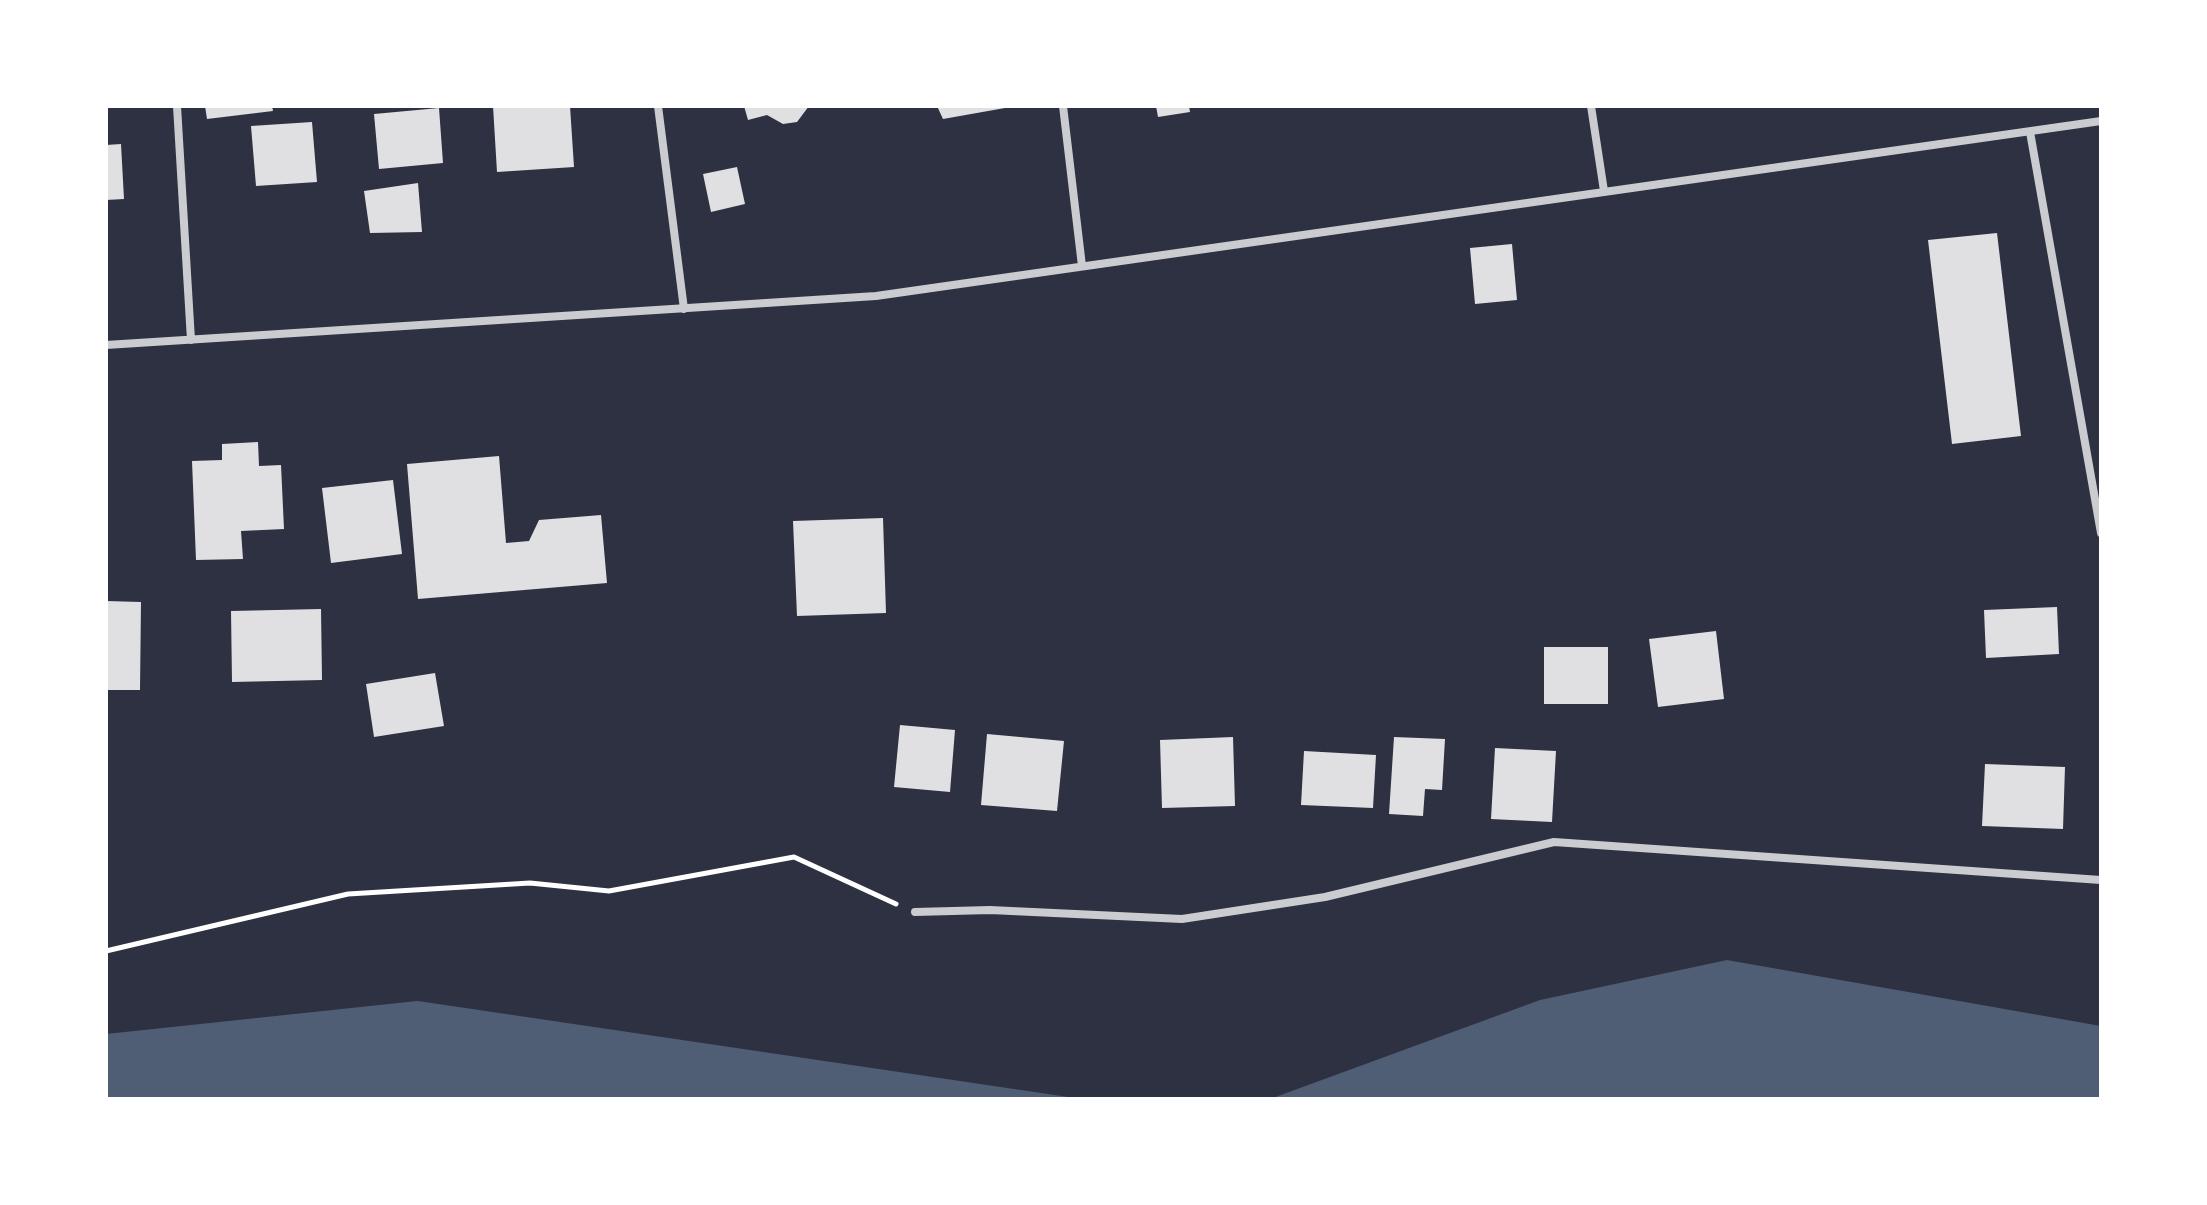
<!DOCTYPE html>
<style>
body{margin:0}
#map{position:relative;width:2207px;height:1205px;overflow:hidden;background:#2d3142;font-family:"DejaVu Sans",sans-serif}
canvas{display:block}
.frame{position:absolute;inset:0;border:108px solid #fff;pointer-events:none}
</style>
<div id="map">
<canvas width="2207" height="1205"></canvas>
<div class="frame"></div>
</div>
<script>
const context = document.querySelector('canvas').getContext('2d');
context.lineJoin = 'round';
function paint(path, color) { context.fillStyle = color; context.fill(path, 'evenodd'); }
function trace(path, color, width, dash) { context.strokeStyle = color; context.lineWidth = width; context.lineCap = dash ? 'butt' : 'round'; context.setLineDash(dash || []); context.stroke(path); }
paint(new Path2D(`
 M 1727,960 L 2101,1026 L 2101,1099 L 1270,1099 L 1540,1000 Z
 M 417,1001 L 418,1001 L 1082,1099 L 106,1099 L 106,1034 Z`), '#4f5d75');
paint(new Path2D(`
 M 205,106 L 272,106 L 273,111 L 207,119 Z
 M 493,106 L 570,106 L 574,167 L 497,172 Z
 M 744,106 L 809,106 L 797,122 L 783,124 L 767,115 L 748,120 Z
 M 937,106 L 1005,106 L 1005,108 L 943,119 Z
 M 1156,106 L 1189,106 L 1190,112 L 1158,117 Z
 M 439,108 L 443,163 L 379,169 L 374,114 Z
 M 312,122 L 317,182 L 256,186 L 251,126 Z
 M 121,144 L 124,199 L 106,200 L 106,145 Z
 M 737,167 L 745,204 L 711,212 L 703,174 Z
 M 418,183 L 422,232 L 370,233 L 364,191 Z
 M 1997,233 L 2021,436 L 1952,444 L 1928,240 Z
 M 1512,244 L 1517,300 L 1475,304 L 1470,248 Z
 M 258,442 L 259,466 L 281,465 L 284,529 L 241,531 L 243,559 L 196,560 L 192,461 L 222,460 L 222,444 Z
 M 499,456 L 506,543 L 529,541 L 539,520 L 601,515 L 607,583 L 418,599 L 407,464 Z
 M 393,480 L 402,554 L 331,563 L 322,488 Z
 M 883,518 L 886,613 L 797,616 L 793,521 Z
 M 106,601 L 141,602 L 140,690 L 106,690 Z
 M 2057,607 L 2059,654 L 1986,658 L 1984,610 Z
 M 321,609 L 322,680 L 232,682 L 231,611 Z
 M 1716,631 L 1724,699 L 1658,707 L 1649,639 Z
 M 1544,647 L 1608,647 L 1608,704 L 1544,704 Z
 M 435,673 L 444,726 L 374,737 L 366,684 Z
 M 900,725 L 955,730 L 950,792 L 894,787 Z
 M 987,734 L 1064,741 L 1057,811 L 981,805 Z
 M 1233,737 L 1235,806 L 1162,808 L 1160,740 Z
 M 1394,737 L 1445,739 L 1442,790 L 1425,789 L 1423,816 L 1389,814 Z
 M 1495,748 L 1556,751 L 1552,822 L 1491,819 Z
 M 1304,751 L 1376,755 L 1373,808 L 1301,805 Z
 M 1985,764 L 2065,767 L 2063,829 L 1982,826 Z`), '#e0e0e3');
trace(new Path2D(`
 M 106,951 L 348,894 L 530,883 L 609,891 L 794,857 L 896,904`), '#fff', 5);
trace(new Path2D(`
 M 177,106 L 191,340
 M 658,106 L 684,309
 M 1063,106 L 1082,266
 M 1591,106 L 1604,191
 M 2030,132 L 2101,533
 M 106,345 L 876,296 L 2101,121
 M 915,912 L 990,910 L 1182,919 L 1325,897 L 1554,842 L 2101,880`), '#caccd0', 8);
</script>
